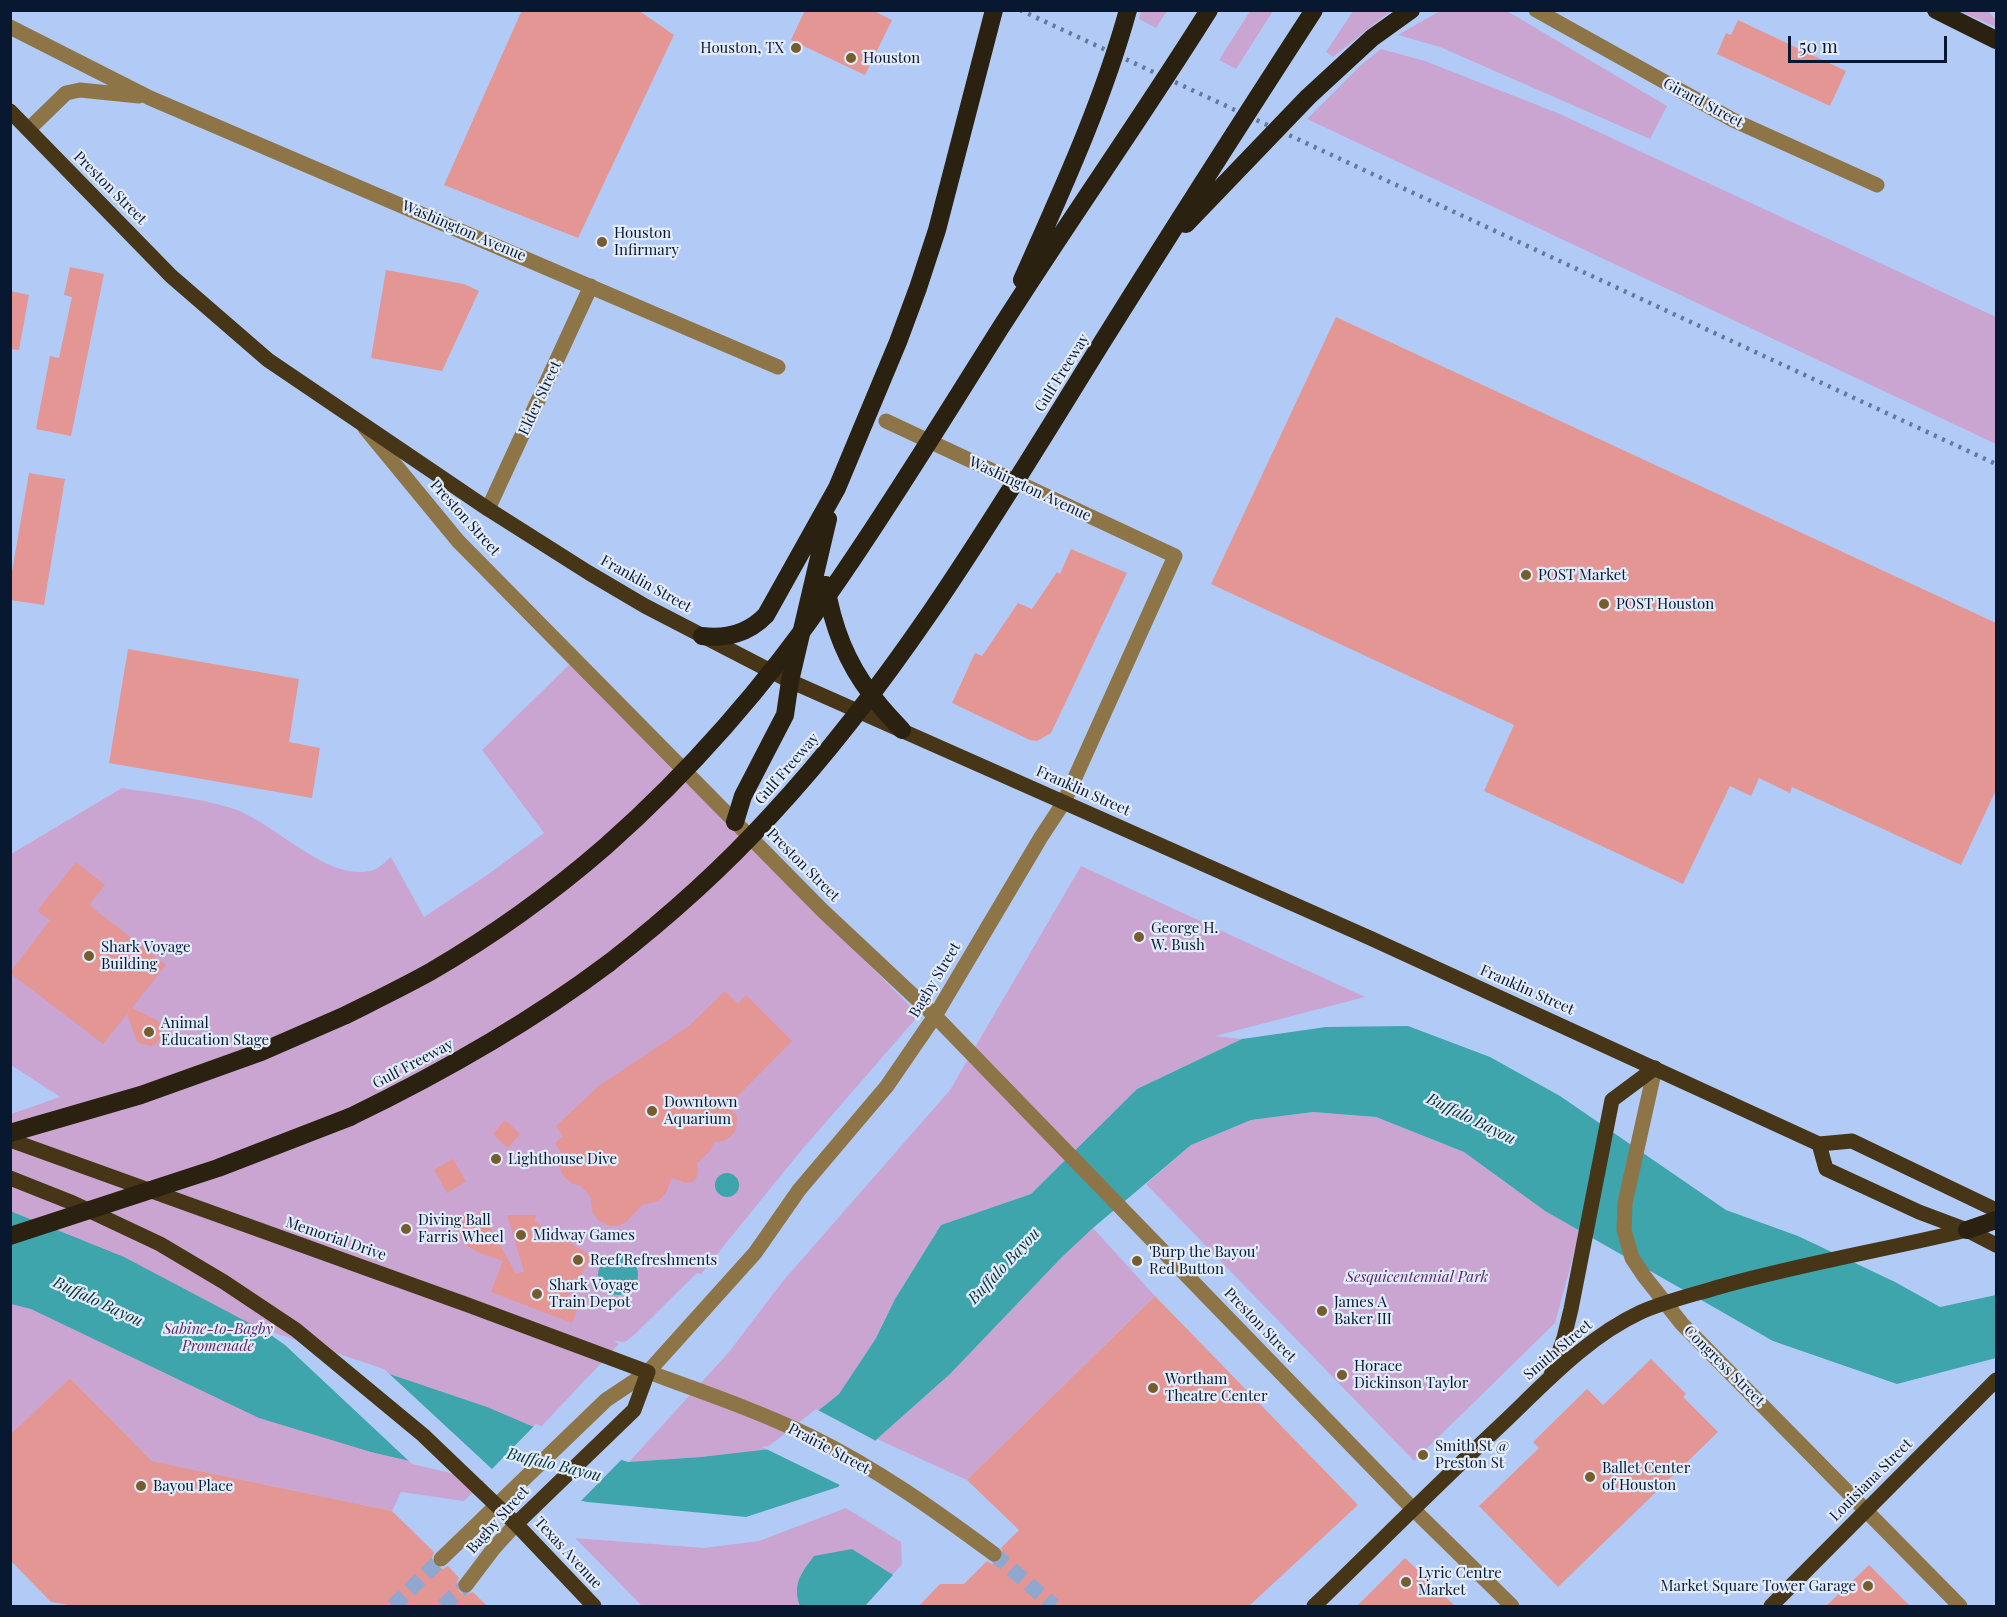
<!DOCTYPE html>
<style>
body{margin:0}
#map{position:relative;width:2007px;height:1617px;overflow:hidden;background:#b2cbf6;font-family:"Playfair Display",serif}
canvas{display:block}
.frame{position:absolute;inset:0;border:12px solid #091831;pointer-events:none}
.scale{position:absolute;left:1788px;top:36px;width:159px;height:27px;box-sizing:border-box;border:3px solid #091831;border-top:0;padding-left:8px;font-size:18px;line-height:21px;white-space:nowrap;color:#091831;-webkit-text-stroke:4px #e2ebfa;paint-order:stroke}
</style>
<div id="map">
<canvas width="2007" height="1617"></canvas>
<div class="frame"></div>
<div class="scale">50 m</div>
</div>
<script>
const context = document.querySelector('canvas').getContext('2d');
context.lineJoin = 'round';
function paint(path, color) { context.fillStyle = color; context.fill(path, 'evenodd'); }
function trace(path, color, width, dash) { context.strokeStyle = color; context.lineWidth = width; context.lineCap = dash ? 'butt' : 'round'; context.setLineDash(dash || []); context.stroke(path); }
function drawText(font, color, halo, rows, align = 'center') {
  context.font = font + ' "Playfair Display",serif'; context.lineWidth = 4.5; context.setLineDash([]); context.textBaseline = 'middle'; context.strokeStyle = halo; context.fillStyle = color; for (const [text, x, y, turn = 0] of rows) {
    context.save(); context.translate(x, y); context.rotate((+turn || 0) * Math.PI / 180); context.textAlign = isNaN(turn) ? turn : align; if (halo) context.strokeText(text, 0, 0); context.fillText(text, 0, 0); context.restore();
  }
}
paint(new Path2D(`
 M 1141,11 L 1141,10 L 1167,11 L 1156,28 L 1139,19 Z
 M 1250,11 L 1273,11 L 1236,69 L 1219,60 Z
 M 1353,11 L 1391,11 L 1333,57 L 1326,52 Z
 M 1440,11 L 1507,11 L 1667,106 L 1650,139 L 1440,47 L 1398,35 Z
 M 1959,11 L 1988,11 L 1996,20 L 1996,27 Z
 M 1381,49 L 1425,61 L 1560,114 L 1996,317 L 1996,444 L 1307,119 L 1361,65 Z
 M 570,664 L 919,1015 L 800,1152 L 701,1274 L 697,1273 L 633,1336 L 625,1342 L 614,1341 L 619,1344 L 539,1429 L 464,1501 L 401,1492 L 392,1511 L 152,1461 L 70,1378 L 11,1435 L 11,1114 L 60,1097 L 11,1065 L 11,854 L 122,788 C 158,794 196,797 231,808 C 275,821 330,887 376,869 C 381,866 386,861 391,857 L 424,917 L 490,873 L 544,833 L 482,750 Z
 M 1081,866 L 1365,997 L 1215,1036 L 1242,1039 L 1137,1089 L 1031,1194 L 941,1225 L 895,1299 L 876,1338 L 839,1394 L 770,1449 L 701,1457 L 629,1462 L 729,1352 L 783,1281 L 950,1090 Z
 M 1313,1112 L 1376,1117 L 1464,1152 L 1545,1211 L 1580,1231 L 1555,1323 L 1414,1461 L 1146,1184 L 1191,1145 L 1251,1120 Z
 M 1093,1228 L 1155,1296 L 967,1480 L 877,1439 L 950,1374 L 1062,1257 Z
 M 846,1508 L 901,1542 L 902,1564 L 865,1606 L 642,1606 L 575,1538 L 704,1548 L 759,1541 Z`), '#caa5d1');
paint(new Path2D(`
 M 1408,1026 L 1490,1057 L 1560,1096 L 1726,1210 L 1798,1236 L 1895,1282 L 1940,1307 L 1996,1295 L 1996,1358 L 1897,1384 L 1773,1341 L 1545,1211 L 1464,1152 L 1376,1117 L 1313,1112 L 1251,1120 L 1191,1145 L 1093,1228 L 1062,1257 L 950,1374 L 877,1439 L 838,1487 L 746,1517 L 587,1502 L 371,1452 L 259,1418 L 31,1309 L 11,1304 L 10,1211 L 124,1257 L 268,1333 L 487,1407 L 576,1445 L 628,1462 L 701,1457 L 770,1449 L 839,1394 L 876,1338 L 895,1299 L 941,1225 L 1031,1194 L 1137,1089 L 1242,1039 L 1326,1027 Z
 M715 1185a12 12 0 1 1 24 0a12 12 0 1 1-24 0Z
 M598 1275a20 20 0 1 1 40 0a20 20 0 1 1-40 0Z
 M 852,1549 L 893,1575 L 865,1606 L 800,1606 C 792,1585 801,1573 814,1556 Z`), '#3da5ab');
paint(new Path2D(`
 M 252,1322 L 269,1331 L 384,1369 L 492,1469 L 536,1424 L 577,1442 L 624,1457 L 579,1503 L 412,1464 L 285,1345 Z
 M 816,1409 L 878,1442 L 842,1486 L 762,1447 L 769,1446 Z`), '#b2cbf6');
paint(new Path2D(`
 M 522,10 L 638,10 L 674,35 L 578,238 L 444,185 Z
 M 805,10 L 872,10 L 892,20 L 865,75 L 791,40 Z
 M 1738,20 L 1846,71 L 1830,106 L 1717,54 L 1726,33 L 1731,35 Z
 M 70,267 L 104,274 L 71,436 L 36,429 L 50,356 L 59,358 L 72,297 L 64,295 Z
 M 386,270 L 464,284 L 479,291 L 442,371 L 371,358 Z
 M 10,291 L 29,295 L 19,350 L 10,349 Z
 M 1336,317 L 1996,623 L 1996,790 L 1961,865 L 1792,787 L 1790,793 L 1759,778 L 1751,796 L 1730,786 L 1683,884 L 1484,791 L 1514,725 L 1211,584 Z
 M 29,473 L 65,479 L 44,605 L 10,600 L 10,583 Z
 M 1071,549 L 1127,573 L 1051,733 L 1037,741 L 1030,740 L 952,703 L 975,653 L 982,656 L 1018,603 L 1032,609 L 1057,572 L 1060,574 Z
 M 128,649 L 299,679 L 289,742 L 320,748 L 312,798 L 109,763 Z
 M 76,862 L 105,885 L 89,905 L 166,965 L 132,1008 L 157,1020 L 161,1024 L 163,1035 L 156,1044 L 151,1046 L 140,1044 L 136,1039 L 127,1014 L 103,1044 L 10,973 L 50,920 L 37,911 Z
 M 725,991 L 738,1004 L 746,995 L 792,1041 L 728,1106 L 737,1116 L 736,1130 L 730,1137 L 723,1141 L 714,1142 L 710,1151 L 697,1163 L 698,1171 L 696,1179 L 692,1182 L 686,1183 L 672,1178 L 665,1194 L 658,1201 L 642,1205 L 626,1222 L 620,1225 L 610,1226 L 598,1220 L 592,1211 L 591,1198 L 580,1185 L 573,1184 L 566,1179 L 561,1172 L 560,1165 L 562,1154 L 555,1143 L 563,1136 L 556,1126 L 599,1086 L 689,1026 Z
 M 505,1120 L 520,1134 L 508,1148 L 493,1134 Z
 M 453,1159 L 466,1182 L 447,1193 L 434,1170 Z
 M 481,1210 L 516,1274 L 524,1271 L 507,1215 L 536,1215 L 535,1222 L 592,1256 L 563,1304 L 581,1301 L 572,1323 L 491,1292 L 503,1261 L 477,1252 L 467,1246 L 456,1232 L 458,1214 L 474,1216 Z
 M 1155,1296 L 1358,1505 L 1249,1606 L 919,1606 L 940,1584 L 964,1584 L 987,1561 L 992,1564 L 998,1563 L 1004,1556 L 1001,1548 L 1019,1530 L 967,1480 Z
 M 1651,1359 L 1686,1394 L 1683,1397 L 1718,1432 L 1558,1587 L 1479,1506 L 1539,1448 L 1533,1442 L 1587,1389 L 1603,1405 Z
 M 70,1378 L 152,1461 L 392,1511 L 434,1552 L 431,1561 L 434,1566 L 443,1569 L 448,1566 L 459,1578 L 456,1584 L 460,1592 L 465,1595 L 473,1592 L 487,1606 L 74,1606 L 51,1602 L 10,1560 L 10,1435 Z
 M 1405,1558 L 1455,1606 L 1357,1606 Z
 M 1869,1565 L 1910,1606 L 1826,1606 Z`), '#e39694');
trace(new Path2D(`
 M 994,1554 L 1054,1606
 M 393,1606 L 441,1559
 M 443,1606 L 466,1585`), '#90a7cf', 15, [15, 8]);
trace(new Path2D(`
 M 1536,10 L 1733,120 L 1877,185
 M 10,27 L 150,98 L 778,367
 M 29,129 L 66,93 L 80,90 L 139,96
 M 365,428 L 458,541 L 823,911 L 935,1016 L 1413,1509 L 1512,1606
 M 488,509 L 591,286
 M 1655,1068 L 1625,1203 L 1624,1230 L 1632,1258 L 1644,1276 L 1682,1324 L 1960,1606
 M 648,1372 C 703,1392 758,1411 810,1436 C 876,1468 936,1511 994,1554
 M 441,1559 L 606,1400 L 648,1372 L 755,1253 L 799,1190 L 887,1086 L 935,1016 L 1041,837 L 1064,802 L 1175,556 L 886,421
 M 466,1585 L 494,1548 L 516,1524`), '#8e7548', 15);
trace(new Path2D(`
 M 10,111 L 171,276 L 268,360 L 488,509 L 589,573 L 645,606 L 790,681 L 1370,938 L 1819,1144 L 1852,1141 L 1996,1210
 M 10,1140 L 468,1305 L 648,1372 L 634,1410 L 516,1524
 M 1819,1144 L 1826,1169 L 1919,1212 L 1967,1230 L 1996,1245
 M 10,1178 L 73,1203 L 160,1244 L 224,1282 L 296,1330 L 423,1435 L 516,1524 L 594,1606
 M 1551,1375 L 1564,1338 L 1571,1309 L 1612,1100 L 1655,1068
 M 1314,1606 C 1377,1545 1439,1483 1503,1423 C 1545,1383 1587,1337 1641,1312 C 1666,1301 1692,1295 1719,1287 C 1800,1264 1884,1250 1967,1230
 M 1771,1606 L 1996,1380`), '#463516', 15);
trace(new Path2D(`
 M 1936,10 L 1996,40
 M 826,585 C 832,624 847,663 871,694 C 880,707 891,718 902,730
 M 702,636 C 726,639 749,633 766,615 L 837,488 L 898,342 L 918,288 L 937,230 L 994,10
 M 735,822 L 743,796 L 785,715 L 790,681 L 828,519
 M 350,1117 C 441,1073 528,1024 609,963
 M 10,1133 L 141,1095 L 261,1052 L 346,1015
 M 1967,1230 L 1996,1220`), '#2a2111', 18);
trace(new Path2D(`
 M 1020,10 L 1996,464`), '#64789b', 4.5, [3, 6]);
trace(new Path2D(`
 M 1186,224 L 1308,97 L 1372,38 L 1411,10
 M 1022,280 C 1061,192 1102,104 1128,10
 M 609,963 C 667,918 722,869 772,814 C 901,675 1001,505 1101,344 C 1171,232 1242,121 1314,10
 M 346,1015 C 374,1001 403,987 430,972 C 492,936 552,893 606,846 C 692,770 768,682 833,588 C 892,503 946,414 1001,327 C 1069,220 1142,117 1209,10
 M 10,1236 L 218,1168 L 350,1117`), '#2a2111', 18);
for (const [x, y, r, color] of [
 [796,48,6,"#765d2e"],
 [851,58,6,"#765d2e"],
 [602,242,6,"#765d2e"],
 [1526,575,6,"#765d2e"],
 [1604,604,6,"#765d2e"],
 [1139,937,6,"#765d2e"],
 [89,956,6,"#765d2e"],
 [149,1032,6,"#765d2e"],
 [652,1111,6,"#765d2e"],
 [496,1159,6,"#765d2e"],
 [406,1229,6,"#765d2e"],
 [521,1235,6,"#765d2e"],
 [578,1260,6,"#765d2e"],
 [1137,1261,6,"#765d2e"],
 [537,1294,6,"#765d2e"],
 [1322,1311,6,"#765d2e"],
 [1342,1375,6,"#765d2e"],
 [1153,1388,6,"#765d2e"],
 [1423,1455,6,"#765d2e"],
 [1590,1477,6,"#765d2e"],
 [141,1486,6,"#765d2e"],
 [1406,1582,6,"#765d2e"],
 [1868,1586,6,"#765d2e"]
]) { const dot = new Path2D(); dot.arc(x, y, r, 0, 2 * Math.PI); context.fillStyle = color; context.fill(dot); trace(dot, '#e2ebfa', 2); }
drawText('15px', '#091831', '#e2ebfa', [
 ["Houston, TX",784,48,"right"],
 ["Houston",863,58],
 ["Houston",614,233],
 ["Infirmary",614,250],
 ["POST Market",1538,575],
 ["POST Houston",1616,604],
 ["George H.",1151,928],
 ["W. Bush",1151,945],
 ["Shark Voyage",101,947],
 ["Building",101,964],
 ["Animal",161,1023],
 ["Education Stage",161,1040],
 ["Downtown",664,1102],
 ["Aquarium",664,1119],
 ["Lighthouse Dive",508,1159],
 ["Diving Ball",418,1220],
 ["Farris Wheel",418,1237],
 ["Midway Games",533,1235],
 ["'Burp the Bayou'",1149,1252],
 ["Red Button",1149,1269],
 ["Reef Refreshments",590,1260],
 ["Shark Voyage",549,1285],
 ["Train Depot",549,1302],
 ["James A",1334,1302],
 ["Baker III",1334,1319],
 ["Horace",1354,1366],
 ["Dickinson Taylor",1354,1383],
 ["Wortham",1165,1379],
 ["Theatre Center",1165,1396],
 ["Smith St @",1435,1446],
 ["Preston St",1435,1463],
 ["Ballet Center",1602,1468],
 ["of Houston",1602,1485],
 ["Bayou Place",153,1486],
 ["Lyric Centre",1418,1573],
 ["Market",1418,1590],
 ["Market Square Tower Garage",1856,1586,"right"]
], 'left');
drawText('15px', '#091831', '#e2ebfa', [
 ["Girard Street",1703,103,28],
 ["Preston Street",110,188,45],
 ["Washington Avenue",464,231,23],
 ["Gulf Freeway",1062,373,-58],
 ["Elder Street",540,398,-65],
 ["Washington Avenue",1030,489,25],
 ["Preston Street",465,518,48],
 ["Franklin Street",646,584,29],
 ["Gulf Freeway",787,769,-49],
 ["Franklin Street",1083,791,24],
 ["Preston Street",803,865,45],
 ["Bagby Street",935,980,-59],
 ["Franklin Street",1527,990,24],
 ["Gulf Freeway",413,1064,-28],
 ["Memorial Drive",336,1239,19],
 ["Preston Street",1260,1325,46],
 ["Smith Street",1558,1350,-40],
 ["Congress Street",1724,1366,45],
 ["Prairie Street",829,1449,28],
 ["Louisiana Street",1871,1480,-45],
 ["Bagby Street",498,1520,-48],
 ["Texas Avenue",568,1553,47]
]);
drawText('italic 15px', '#5c2367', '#e2ebfa', [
 ["Sesquicentennial Park",1417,1277],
 ["Sabine-to-Bagby",218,1329],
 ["Promenade",218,1346]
]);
drawText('italic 16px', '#003235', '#e2ebfa', [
 ["Buffalo Bayou",1471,1119,26],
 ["Buffalo Bayou",1004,1266,-47],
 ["Buffalo Bayou",98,1302,25],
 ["Buffalo Bayou",554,1465,14]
]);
</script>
